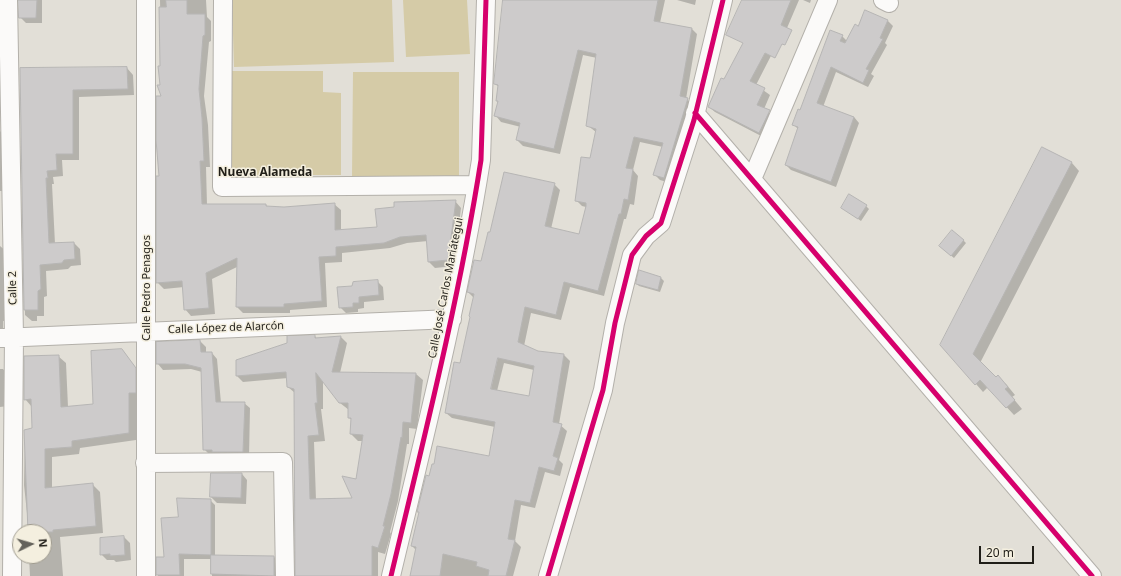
<!DOCTYPE html>
<meta charset="utf-8">
<style>
body{margin:0}
#map{position:relative;width:1121px;height:576px;overflow:hidden;background:#e2dfd7;font-family:"Noto Sans",sans-serif}
canvas{display:block}
.north{position:absolute;left:12px;top:524px;width:40px;height:40px;box-sizing:border-box;background:#f4efdf;border:1px solid #9f9b8f;border-radius:50%;rotate:85deg;font-size:11px;font-weight:700;line-height:16px;text-align:center;color:#201e18}
.north::after{content:'';display:block;margin:auto;width:14px;height:18px;background:#64625b;clip-path:polygon(50% 0,100% 100%,50% 72%,0 100%)}
.scale{position:absolute;left:979px;top:546px;width:55px;height:18px;box-sizing:border-box;border:2px solid #201e18;border-top:0;padding-left:5px;font-size:12px;line-height:14px;white-space:nowrap;color:#201e18;-webkit-text-stroke:3px #f4efdf;paint-order:stroke}
</style>
<div id="map">
<canvas width="1121" height="576"></canvas>
<div class="north">N</div>
<div class="scale">20 m</div>
</div>
<script>
const context = document.querySelector('canvas').getContext('2d');
context.lineJoin = 'round';
function paint(path, color) { context.fillStyle = color; context.fill(path, 'evenodd'); }
function trace(path, color, width, dash) { context.strokeStyle = color; context.lineWidth = width; context.lineCap = dash ? 'butt' : 'round'; context.setLineDash(dash || []); context.stroke(path); }
function drawText(font, color, halo, rows, align = 'center') {
  context.font = font + ' "Noto Sans",sans-serif'; context.lineWidth = 3; context.setLineDash([]); context.textBaseline = 'middle'; context.strokeStyle = halo; context.fillStyle = color; for (const [text, x, y, turn = 0] of rows) {
    context.save(); context.translate(x, y); context.rotate((+turn || 0) * Math.PI / 180); context.textAlign = isNaN(turn) ? turn : align; if (halo) context.strokeText(text, 0, 0); context.fillText(text, 0, 0); context.restore();
  }
}
paint(new Path2D(`
 M 232,0 L 392,0 L 394,62 L 234,67 Z
 M 403,0 L 467,0 L 470,54 L 406,57 Z
 M 229,71 L 323,71 L 323,92 L 341,93 L 341,175 L 229,175 Z
 M 353,72 L 459,72 L 459,177 L 352,177 Z`), '#d5cba7');
paint(new Path2D(`
 M 19,0 L 42,0 L 42,23 L 26,23 L 20,17 Z
 M 160,0 L 206,0 L 207,17 L 211,21 L 211,41 L 209,42 L 204,96 L 208,125 L 210,167 L 206,167 L 207,205 L 266,205 L 268,207 L 284,208 L 334,204 L 341,210 L 341,231 L 378,228 L 455,201 L 461,208 L 454,266 L 435,268 L 429,262 L 428,241 L 407,243 L 390,248 L 342,253 L 342,262 L 325,263 L 327,307 L 290,310 L 290,313 L 243,313 L 237,307 L 237,267 L 212,279 L 215,314 L 191,316 L 185,309 L 184,287 L 164,289 L 158,283 L 162,97 Z
 M 504,0 L 665,0 L 660,23 L 691,28 L 697,34 L 686,99 L 694,105 L 670,183 L 660,180 L 654,174 L 663,147 L 640,142 L 633,170 L 638,176 L 634,205 L 630,204 L 626,219 L 624,219 L 604,296 L 570,287 L 561,320 L 531,313 L 524,346 L 538,352 L 564,355 L 570,361 L 559,424 L 567,431 L 559,460 L 563,464 L 560,476 L 545,472 L 535,508 L 521,505 L 515,541 L 521,547 L 513,576 L 411,576 L 416,550 L 412,546 L 430,477 L 489,457 L 495,427 L 452,418 L 446,413 L 461,364 L 474,298 L 468,292 L 481,263 L 554,184 L 560,190 L 551,229 L 580,236 L 586,207 L 582,206 L 576,200 L 591,159 L 596,132 L 587,125 L 597,58 L 583,55 L 560,154 L 523,146 L 517,140 L 521,127 L 501,122 L 496,116 L 498,102 L 497,101 L 499,87 L 495,84 ZM 504,363 L 534,370 L 530,397 L 497,391 Z
 M 677,0 L 696,0 L 695,5 Z
 M 744,0 L 799,0 L 787,28 L 744,17 Z
 M 803,0 L 811,0 L 810,3 Z
 M 887,20 L 893,26 L 885,43 L 887,45 L 871,74 L 874,76 L 868,87 L 836,72 L 823,107 L 854,117 L 859,123 L 836,187 L 791,170 L 786,165 L 799,130 L 794,125 L 842,36 L 847,41 L 859,27 Z
 M 770,43 L 775,48 L 756,85 L 770,95 L 764,109 L 774,117 L 765,138 L 715,112 L 709,107 L 725,80 Z
 M 127,68 L 133,75 L 134,95 L 79,97 L 79,160 L 62,160 L 63,176 L 53,177 L 54,184 L 52,184 L 55,244 L 74,243 L 80,249 L 81,265 L 71,266 L 68,269 L 46,271 L 47,296 L 44,297 L 44,316 L 37,316 L 37,321 L 32,321 L 25,315 L 21,69 Z
 M 0,131 L 5,136 L 6,191 L 0,191 Z
 M 1043,148 L 1072,163 L 1079,171 L 980,363 L 996,378 L 1006,384 L 1015,395 L 1012,397 L 1022,409 L 1014,415 L 988,387 L 983,392 L 942,345 Z
 M 866,206 L 869,209 L 861,221 L 842,208 Z
 M 963,240 L 966,243 L 954,258 L 943,249 Z
 M 0,246 L 7,252 L 9,321 L 3,321 L 3,328 L 0,328 Z
 M 640,272 L 661,278 L 664,281 L 660,292 L 639,286 L 637,284 Z
 M 377,281 L 383,287 L 384,300 L 364,302 L 364,308 L 358,309 L 358,312 L 346,313 L 340,307 L 353,287 Z
 M 315,336 L 317,339 L 341,337 L 347,343 L 340,373 L 416,374 L 423,380 L 417,429 L 409,428 L 409,444 L 407,444 L 398,501 L 390,532 L 391,534 L 385,554 L 378,552 L 378,576 L 295,576 L 295,393 L 288,387 L 288,378 L 243,382 L 237,376 ZM 323,379 L 340,403 L 349,410 L 349,418 L 352,420 L 351,434 L 358,441 L 363,441 L 353,499 L 316,500 L 314,442 L 325,441 L 321,409 L 323,409 Z
 M 200,341 L 206,347 L 206,353 L 212,353 L 217,359 L 221,403 L 244,403 L 250,408 L 249,457 L 210,455 L 204,449 L 202,372 L 191,369 L 163,370 L 158,364 Z
 M 122,350 L 143,377 L 143,400 L 136,400 L 136,440 L 80,448 L 79,454 L 52,457 L 52,489 L 92,484 L 100,492 L 103,533 L 60,537 L 63,576 L 30,576 L 29,556 L 44,556 L 44,532 L 29,532 L 24,485 L 25,431 L 34,429 L 32,407 L 25,399 L 58,356 L 66,363 L 68,407 L 94,405 Z
 M 0,369 L 3,369 L 8,375 L 8,406 L 0,407 Z
 M 242,474 L 247,480 L 246,504 L 217,503 L 211,497 Z
 M 210,500 L 215,505 L 215,556 L 274,557 L 280,563 L 281,576 L 212,576 L 212,559 L 184,559 L 184,576 L 158,576 L 158,558 L 165,558 L 179,518 Z
 M 124,537 L 130,543 L 131,560 L 116,562 L 114,560 L 107,560 L 101,554 Z`), '#0003');
const building = new Path2D(`
 M 18,0 L 37,0 L 36,18 L 19,18 Z
 M 166,0 L 187,0 L 187,14 L 205,14 L 205,35 L 203,36 L 199,89 L 202,118 L 204,161 L 200,161 L 202,204 L 266,204 L 266,206 L 284,207 L 335,203 L 335,230 L 377,227 L 375,209 L 394,207 L 394,202 L 456,200 L 448,260 L 428,262 L 426,235 L 400,237 L 384,243 L 336,247 L 336,256 L 319,257 L 322,301 L 284,304 L 284,307 L 236,307 L 237,258 L 206,273 L 209,308 L 184,310 L 182,281 L 156,283 L 156,176 L 159,176 L 156,140 L 156,96 L 161,96 L 157,85 L 160,85 L 158,66 L 160,66 L 159,7 L 166,7 Z
 M 503,0 L 658,0 L 654,21 L 692,28 L 680,96 L 688,98 L 664,178 L 653,175 L 663,143 L 634,137 L 626,168 L 633,169 L 628,200 L 624,199 L 621,214 L 619,214 L 598,291 L 564,282 L 556,315 L 525,307 L 518,342 L 538,351 L 564,354 L 553,422 L 562,424 L 553,456 L 558,458 L 554,471 L 539,467 L 530,503 L 515,500 L 508,539 L 515,540 L 506,576 L 488,576 L 489,570 L 476,566 L 477,562 L 443,554 L 440,576 L 410,576 L 416,547 L 411,546 L 419,512 L 417,512 L 426,475 L 429,476 L 432,464 L 434,464 L 437,446 L 489,456 L 495,422 L 445,413 L 454,362 L 460,363 L 470,317 L 469,316 L 474,294 L 467,292 L 474,260 L 481,261 L 488,232 L 490,232 L 504,172 L 555,183 L 545,226 L 579,234 L 586,206 L 586,203 L 575,201 L 581,157 L 590,158 L 596,129 L 586,126 L 596,54 L 578,50 L 554,149 L 516,140 L 520,123 L 494,116 L 498,101 L 496,101 L 498,85 L 494,84 ZM 498,358 L 534,366 L 529,396 L 491,389 Z
 M 742,0 L 791,0 L 781,25 L 792,30 L 785,45 L 782,44 L 775,58 L 765,53 L 750,81 L 765,88 L 757,105 L 770,110 L 759,133 L 708,107 L 721,78 L 724,79 L 743,43 L 726,35 Z
 M 865,10 L 888,20 L 880,38 L 883,39 L 866,69 L 869,70 L 863,83 L 831,67 L 817,103 L 854,117 L 831,182 L 785,165 L 798,127 L 792,125 L 798,109 L 800,110 L 830,30 L 843,35 L 840,41 L 845,43 L 855,24 L 858,26 Z
 M 127,67 L 128,89 L 73,90 L 73,154 L 56,154 L 57,170 L 47,171 L 48,178 L 46,178 L 49,243 L 74,242 L 75,259 L 64,260 L 62,263 L 40,265 L 41,289 L 38,291 L 38,310 L 24,310 L 20,68 Z
 M 1042,147 L 1072,162 L 973,354 L 996,377 L 998,375 L 1008,387 L 1005,389 L 1015,400 L 1006,408 L 980,380 L 975,385 L 940,345 Z
 M 849,194 L 867,205 L 858,219 L 841,208 Z
 M 952,230 L 964,240 L 951,256 L 939,246 Z
 M 639,270 L 661,277 L 658,290 L 636,284 Z
 M 378,280 L 379,295 L 359,297 L 359,303 L 353,303 L 353,307 L 339,308 L 337,287 L 352,286 L 353,282 Z
 M 315,335 L 315,338 L 341,336 L 332,372 L 416,373 L 411,423 L 403,422 L 402,438 L 401,437 L 391,494 L 383,526 L 385,526 L 378,548 L 372,546 L 372,576 L 295,576 L 294,389 L 287,387 L 286,372 L 236,376 L 236,360 L 287,343 L 287,336 ZM 316,373 L 339,403 L 348,403 L 348,418 L 351,418 L 350,434 L 363,435 L 356,479 L 342,476 L 352,498 L 310,499 L 308,436 L 319,435 L 315,403 L 317,403 Z
 M 200,340 L 201,352 L 212,352 L 216,402 L 245,402 L 243,452 L 212,452 L 212,450 L 203,450 L 201,368 L 185,364 L 156,364 L 156,342 Z
 M 122,349 L 136,368 L 136,393 L 129,393 L 129,433 L 72,441 L 72,447 L 45,449 L 45,488 L 93,483 L 96,526 L 53,530 L 53,532 L 28,532 L 24,430 L 32,428 L 31,399 L 24,400 L 24,356 L 59,355 L 61,407 L 93,404 L 91,351 Z
 M 211,473 L 242,473 L 241,498 L 210,497 Z
 M 177,498 L 211,499 L 211,555 L 179,554 L 180,575 L 156,575 L 156,557 L 164,557 L 161,518 L 178,517 Z
 M 124,536 L 125,555 L 110,556 L 110,554 L 100,555 L 100,538 Z
 M 211,555 L 274,556 L 274,576 L 211,574 Z`);
paint(building, '#cdcbcb');
trace(building, '#b6b5b4', 1);
const minor = new Path2D(`
 M 8,0 L 14,336 L 12,576
 M 146,0 L 146,576
 M 223,0 L 222,187 L 477,185
 M 883,0 L 889,3
 M 695,113 L 1092,576
 M 752,179 L 828,0
 M 0,338 L 452,319
 M 145,463 L 283,462 L 285,576
 M 391,576 C 424,438 459,300 481,160 L 486,0
 M 548,576 L 603,390 L 615,323 L 632,255 L 646,236 L 661,223 L 694,120 L 723,0`);
trace(minor, '#b3b0aa', 20);
trace(minor, '#fbfaf9', 18);
trace(new Path2D(`
 M 695,113 L 1092,576
 M 391,576 C 424,438 459,300 481,160 L 486,0
 M 548,576 L 603,390 L 615,323 L 632,255 L 646,236 L 661,223 L 694,120 L 723,0`), '#d6006c', 5);
drawText('11px', '#201e18', '#f4efdf', [
 ["Calle 2",13,288,-91],
 ["Calle Pedro Penagos",147,288,-90],
 ["Calle José Carlos Mariátegui",446,288,-79],
 ["Calle López de Alarcón",226,328,-2]
]);
drawText('bold 12px', '#201e18', '#f4efdf', [
 ["Nueva Alameda",265,173]
]);
</script>
